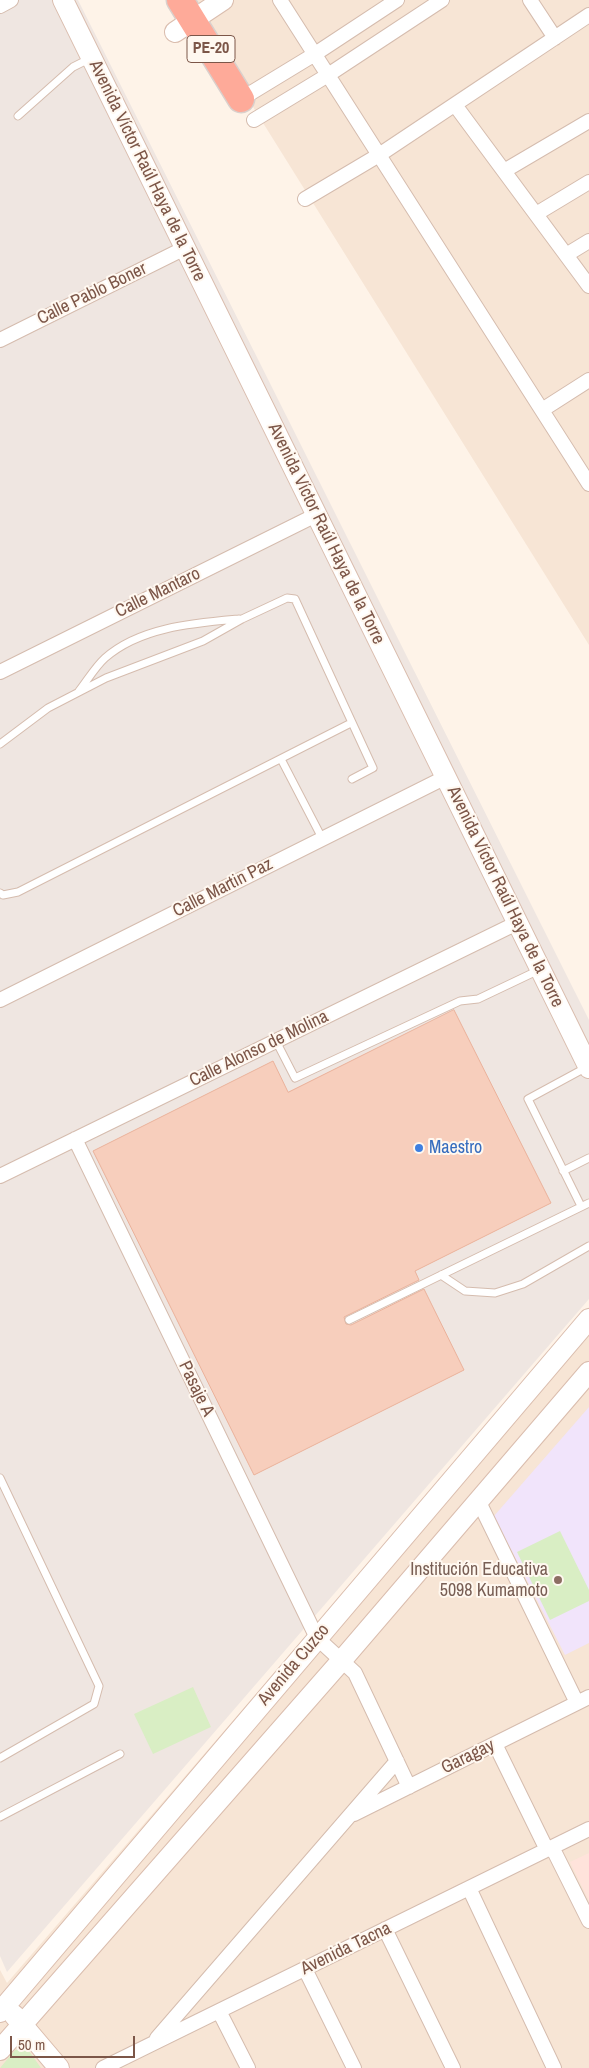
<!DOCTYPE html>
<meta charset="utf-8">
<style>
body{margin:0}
#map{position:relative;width:589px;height:2068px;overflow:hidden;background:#fef3e8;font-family:"Archivo Narrow",sans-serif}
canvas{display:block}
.scale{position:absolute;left:10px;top:2036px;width:125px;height:22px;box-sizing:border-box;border:2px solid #7c5648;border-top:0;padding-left:6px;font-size:15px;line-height:18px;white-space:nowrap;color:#7c5648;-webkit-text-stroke:4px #fff8f0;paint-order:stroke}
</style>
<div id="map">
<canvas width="589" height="2068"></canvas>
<div class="scale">50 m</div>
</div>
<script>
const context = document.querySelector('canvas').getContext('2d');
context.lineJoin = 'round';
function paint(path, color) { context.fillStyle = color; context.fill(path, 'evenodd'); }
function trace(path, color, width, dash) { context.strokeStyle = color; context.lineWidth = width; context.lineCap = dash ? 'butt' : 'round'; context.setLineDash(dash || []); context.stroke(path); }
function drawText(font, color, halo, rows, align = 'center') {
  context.font = font + ' "Archivo Narrow",sans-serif'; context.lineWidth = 4; context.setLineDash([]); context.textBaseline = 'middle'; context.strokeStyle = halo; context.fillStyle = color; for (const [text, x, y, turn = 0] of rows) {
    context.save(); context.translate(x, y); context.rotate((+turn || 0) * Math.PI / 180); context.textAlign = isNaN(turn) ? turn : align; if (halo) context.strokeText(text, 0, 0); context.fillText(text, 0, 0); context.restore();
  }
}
paint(new Path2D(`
 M 187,0 L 589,0 L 589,645 L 230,70 Z
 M 589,1307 L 589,2068 L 0,2068 L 0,1970 L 7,1983 Z`), '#f7e5d5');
paint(new Path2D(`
 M 589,1853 L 589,1901 L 570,1862 Z`), '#ffe3db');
paint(new Path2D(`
 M 0,0 L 78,0 L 589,1020 L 589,1299 L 7,1972 L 0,1956 Z`), '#efe6e1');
paint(new Path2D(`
 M 589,1407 L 589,1643 L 565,1655 L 494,1516 Z`), '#f1e4fb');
paint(new Path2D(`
 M 560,1531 L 589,1590 L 589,1601 L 550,1620 L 517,1552 Z
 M 193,1687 L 211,1727 L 153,1754 L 134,1714 Z
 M 24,2048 L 29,2051 L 41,2068 L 0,2068 L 15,2050 Z`), '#d9eec4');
const building = new Path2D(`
 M 454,1010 L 551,1203 L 415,1271 L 419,1280 L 344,1317 L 346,1324 L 351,1325 L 424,1289 L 464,1370 L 254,1475 L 93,1151 L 273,1061 L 288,1092 Z`);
paint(building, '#f7cebc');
trace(building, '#ebb29b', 1);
const lane = new Path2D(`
 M 18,116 L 73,67 L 91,58
 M 79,691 C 87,681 95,667 105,658 C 140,627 194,623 239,619
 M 0,744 L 48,708 L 106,678 L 203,641 L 242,619 L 287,598 L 295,599 L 373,768 L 352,779
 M 281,759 L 322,838
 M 0,893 L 3,895 L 18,892 L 351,723
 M 276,1041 L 295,1078 L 460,1001 L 478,999 L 539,970
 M 563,1171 L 589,1158
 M 581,1206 L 528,1099 L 587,1067
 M 441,1275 L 465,1291 L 495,1293 L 523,1284 L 589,1246
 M 349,1320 L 589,1203
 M 0,1478 L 99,1686 L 94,1704 L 0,1758
 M 0,1817 L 120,1754`);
const street = new Path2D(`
 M 280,0 L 589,484
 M 530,0 L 555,38
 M 0,6 L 11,0
 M 241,99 L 315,54 L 397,0
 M 455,105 L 589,286
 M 254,120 L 328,75 L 442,0
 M 504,171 L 589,121
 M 305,199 L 379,155 L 589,15
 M 536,214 L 589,182
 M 566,255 L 589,241
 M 0,340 L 185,248
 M 542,410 L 589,380
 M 0,672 L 316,515
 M 0,1000 L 446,777
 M 75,1139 L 317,1638 L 355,1673 L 409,1787
 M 0,1176 L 517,923
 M 478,1500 L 577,1703
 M 495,1744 L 547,1850
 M 354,1814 L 589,1697
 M 552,1847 L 589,1921
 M 469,1888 L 554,2068
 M 385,1929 L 453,2068
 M 305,1969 L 354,2068
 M 219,2011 L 248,2068
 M 157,2038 L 397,1761
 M 103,2068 L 589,1829`);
const secondary = new Path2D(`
 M 63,0 L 589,1068
 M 175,32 L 223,0
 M 0,2012 L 589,1319
 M 14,2015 L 59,2068
 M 0,2050 L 342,1660 L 589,1372`);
const highway = new Path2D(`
 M 180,0 L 241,99`);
trace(lane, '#d5bcae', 9);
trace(street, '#d5bcae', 16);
trace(secondary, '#dabdae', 22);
trace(highway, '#dad0cc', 29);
trace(lane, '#fff', 7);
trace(street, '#fff', 14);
trace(secondary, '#fff', 20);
trace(highway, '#feaa99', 26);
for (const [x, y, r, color] of [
 [419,1148,5,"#3f7fe0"],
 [558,1580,5,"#8d6e63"]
]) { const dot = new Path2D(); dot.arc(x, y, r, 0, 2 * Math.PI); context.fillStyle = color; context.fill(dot); trace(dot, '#fff8f0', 2); }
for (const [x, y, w] of [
 [211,49,48]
]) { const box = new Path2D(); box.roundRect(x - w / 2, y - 13.5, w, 27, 4); context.fillStyle = '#fff8f0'; context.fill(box); trace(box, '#7c5648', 1); }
drawText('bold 16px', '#7c5648', null, [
 ["PE-20",211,49]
]);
drawText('18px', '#7c5648', '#fff8f0', [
 ["Avenida Víctor Raúl Haya de la Torre",147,171,64],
 ["Calle Pablo Boner",92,294,-26],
 ["Avenida Víctor Raúl Haya de la Torre",326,534,64],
 ["Calle Mantaro",158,593,-26],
 ["Calle Martin Paz",223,888,-27],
 ["Avenida Víctor Raúl Haya de la Torre",505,897,64],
 ["Calle Alonso de Molina",259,1049,-26],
 ["Pasaje A",196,1389,64],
 ["Avenida Cuzco",294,1665,-50],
 ["Garagay",468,1757,-26],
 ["Avenida Tacna",346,1949,-26]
]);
drawText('18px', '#366cbe', '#fff8f0', [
 ["Maestro",429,1148]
], 'left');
drawText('18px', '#785e54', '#fff8f0', [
 ["Institución Educativa",548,1570],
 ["5098 Kumamoto",548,1591]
], 'right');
</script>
